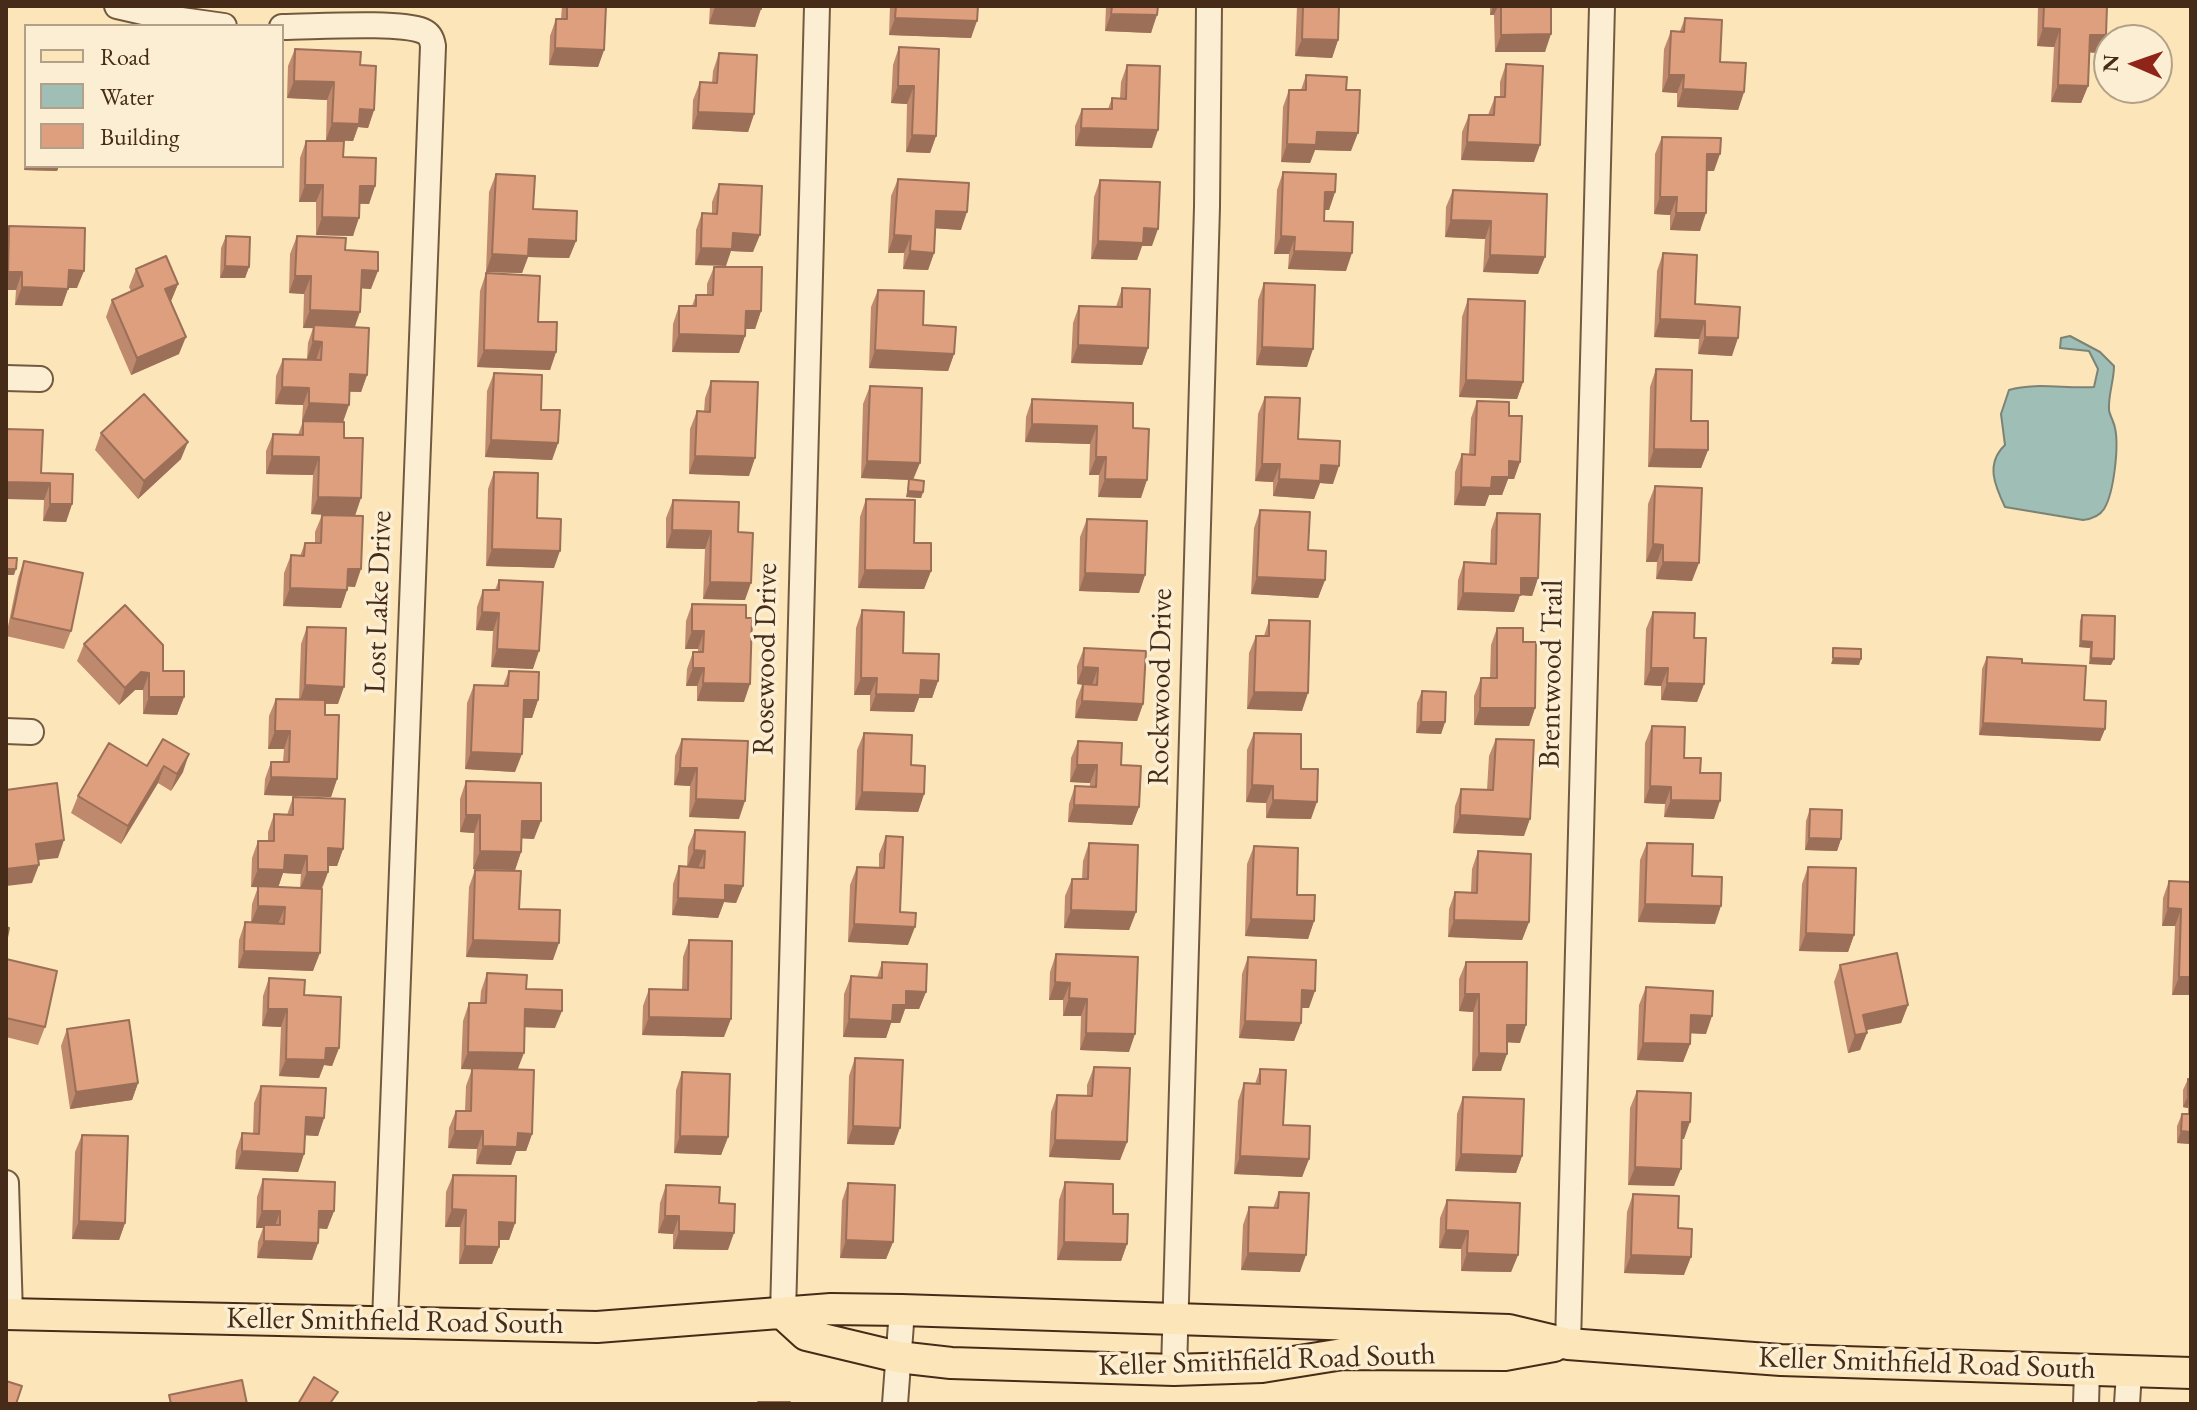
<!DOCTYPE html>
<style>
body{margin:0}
#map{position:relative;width:2197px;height:1410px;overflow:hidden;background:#fbe5b9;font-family:"EB Garamond",serif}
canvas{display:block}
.frame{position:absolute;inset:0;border:8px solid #452b18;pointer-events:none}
.legend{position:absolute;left:24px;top:24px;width:260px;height:144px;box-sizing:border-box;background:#fceed2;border:2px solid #b3a088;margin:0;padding:10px 14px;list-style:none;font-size:24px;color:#452b18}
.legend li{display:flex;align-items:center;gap:16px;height:40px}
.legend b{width:40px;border:2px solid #b3a088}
.north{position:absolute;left:2093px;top:24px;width:80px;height:80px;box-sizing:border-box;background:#fceed2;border:2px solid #b3a088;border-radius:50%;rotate:272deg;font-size:22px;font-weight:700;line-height:32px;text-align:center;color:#452b18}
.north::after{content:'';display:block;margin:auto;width:28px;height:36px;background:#8f2418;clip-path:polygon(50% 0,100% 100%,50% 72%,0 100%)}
</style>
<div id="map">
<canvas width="2197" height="1410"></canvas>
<div class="frame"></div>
<ul class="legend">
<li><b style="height:10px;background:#fbe5b9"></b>Road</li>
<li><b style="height:22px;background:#9fbeb5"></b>Water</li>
<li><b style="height:22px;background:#dd9f7d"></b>Building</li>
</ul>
<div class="north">N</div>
</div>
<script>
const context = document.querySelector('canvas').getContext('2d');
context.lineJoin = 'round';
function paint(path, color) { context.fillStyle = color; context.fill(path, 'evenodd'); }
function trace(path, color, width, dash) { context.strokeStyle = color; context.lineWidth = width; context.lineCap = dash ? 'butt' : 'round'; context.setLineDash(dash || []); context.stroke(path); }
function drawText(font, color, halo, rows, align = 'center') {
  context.font = font + ' "EB Garamond",serif'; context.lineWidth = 7; context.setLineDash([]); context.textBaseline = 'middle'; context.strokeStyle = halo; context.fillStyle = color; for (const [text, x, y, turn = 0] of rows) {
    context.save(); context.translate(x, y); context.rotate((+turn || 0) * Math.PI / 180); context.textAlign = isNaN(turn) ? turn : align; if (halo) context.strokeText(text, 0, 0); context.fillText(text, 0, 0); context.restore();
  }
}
const water = new Path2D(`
 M 2070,336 L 2100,352 L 2114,366 C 2114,381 2108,395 2109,410 C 2110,416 2114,422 2115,428 C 2119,446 2114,493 2104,509 C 2099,517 2091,519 2083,520 L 2005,507 C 1995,486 1985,464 2005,445 L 2001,414 L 2009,390 C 2036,382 2065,389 2094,387 L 2098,369 L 2089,351 L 2060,348 L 2061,338 Z`);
paint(water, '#9fbeb5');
trace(water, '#7b8376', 2);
const minor = new Path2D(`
 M 117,6 L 174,19 L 224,26
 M 282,27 C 313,27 399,21 423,31 C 430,34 432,39 433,46 L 385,1322
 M 6,378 L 40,379
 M 6,731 L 31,732
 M 6,1183 L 10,1314
 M 783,1314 L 817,6
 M 1568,1344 L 1602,6
 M 1174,1370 L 1207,207 L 1209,6
 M 895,1404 L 902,1310
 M 2086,1404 L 2087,1370
 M 2127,1404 L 2129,1372`);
const major = new Path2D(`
 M 6,1314 L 597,1327 L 831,1309 L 902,1310 L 1509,1330 L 1568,1344 L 1781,1360 L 2191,1373
 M 783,1314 L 806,1335 L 898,1357 L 951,1363 L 1174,1370 L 1262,1367 L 1343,1354 L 1505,1355 L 1554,1346`);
trace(minor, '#725a40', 28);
trace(major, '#452b18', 34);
trace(minor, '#fceed2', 24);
trace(major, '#fbe5b9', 30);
paint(new Path2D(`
 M 562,6 L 606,6 L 604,50 L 598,67 L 549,65 L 550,36 L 556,19 L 561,19 Z
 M 710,6 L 761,6 L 755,27 L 709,24 Z
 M 890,6 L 978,6 L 971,38 L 889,35 Z
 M 1106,6 L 1158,6 L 1151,33 L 1105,31 Z
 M 1297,6 L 1352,6 L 1339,6 L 1338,40 L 1332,58 L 1295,56 Z
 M 1490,6 L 1551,6 L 1545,52 L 1495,52 L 1494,15 L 1490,15 Z
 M 2038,6 L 2107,6 L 2099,53 L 2089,52 L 2088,86 L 2081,103 L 2051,102 L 2054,47 L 2037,46 Z
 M 1685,18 L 1744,92 L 1738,110 L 1677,107 L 1677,93 L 1662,92 L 1664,49 L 1671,31 L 1680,31 Z
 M 899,47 L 936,136 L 930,153 L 906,152 L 907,104 L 891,103 L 893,65 Z
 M 295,49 L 360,65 L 374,110 L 368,128 L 358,127 L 353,141 L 326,140 L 327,100 L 287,98 L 288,66 Z
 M 719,53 L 754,114 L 748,132 L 692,129 L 693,100 L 700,82 L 712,83 L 713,71 Z
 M 1506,64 L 1534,162 L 1461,160 L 1462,132 L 1469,115 L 1488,115 L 1495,97 L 1500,97 L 1500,82 Z
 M 1127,65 L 1152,148 L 1075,146 L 1075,126 L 1082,109 L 1108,109 L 1112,98 L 1120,98 L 1121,82 Z
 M 1306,75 L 1346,90 L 1351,151 L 1315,150 L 1310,163 L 1281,162 L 1283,107 L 1289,90 L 1301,90 Z
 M 26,124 L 26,166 L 59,166 L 57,171 L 24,170 Z
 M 1662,137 L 1714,171 L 1707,171 L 1700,231 L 1670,230 L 1670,215 L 1654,214 L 1655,154 Z
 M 306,141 L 343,157 L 375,186 L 369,204 L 360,204 L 353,236 L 316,235 L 316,202 L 299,202 L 300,158 Z
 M 1283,172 L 1335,192 L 1329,210 L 1325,210 L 1324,221 L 1346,271 L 1288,269 L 1289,254 L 1274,254 L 1277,190 Z
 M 496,174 L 533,209 L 576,241 L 569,258 L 528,257 L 522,273 L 486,272 L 489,192 Z
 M 898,179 L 961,230 L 936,228 L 934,253 L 928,270 L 903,269 L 904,253 L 888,253 L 891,196 Z
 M 1100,180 L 1152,246 L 1142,246 L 1137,260 L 1091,259 L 1094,197 Z
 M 719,184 L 753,252 L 731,251 L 695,265 L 696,230 L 702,213 L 712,213 L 712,202 Z
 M 1453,190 L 1547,194 L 1538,274 L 1483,272 L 1485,239 L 1445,237 L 1446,207 Z
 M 9,226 L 77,288 L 68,288 L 62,306 L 15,305 L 16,290 L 6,290 L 6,234 Z
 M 226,236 L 249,267 L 245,278 L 220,278 L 221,248 Z
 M 297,236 L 345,250 L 371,289 L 361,288 L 355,327 L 367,375 L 361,392 L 350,392 L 343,422 L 355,516 L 355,587 L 347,586 L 347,590 L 341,608 L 283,606 L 284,573 L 291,555 L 300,556 L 305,543 L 315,543 L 315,532 L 322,515 L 325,515 L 311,514 L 313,475 L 266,474 L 266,451 L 273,434 L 298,435 L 303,421 L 325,422 L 302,421 L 303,405 L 275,404 L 276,376 L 283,359 L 316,360 L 307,359 L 308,343 L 313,328 L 303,328 L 304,294 L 289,293 L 290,254 Z
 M 1663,253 L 1695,304 L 1732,356 L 1698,354 L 1699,339 L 1654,337 L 1657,271 Z
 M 714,267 L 761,311 L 755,329 L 745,329 L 745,336 L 739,353 L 672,352 L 673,324 L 679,306 L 692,306 L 696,295 L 707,295 L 707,284 Z
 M 136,269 L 178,284 L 171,301 L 179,354 L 131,375 L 106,317 L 112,300 L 131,291 L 129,287 Z
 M 486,273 L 538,322 L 556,352 L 550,370 L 477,367 L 480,291 Z
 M 1264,283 L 1307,367 L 1256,365 L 1258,300 Z
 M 1122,288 L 1148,348 L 1142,365 L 1071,363 L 1073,323 L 1079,306 L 1116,307 Z
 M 878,290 L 954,354 L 948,371 L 869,368 L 871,307 Z
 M 1468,299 L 1523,382 L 1517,399 L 1459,397 L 1462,317 Z
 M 1656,369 L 1691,421 L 1708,450 L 1701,468 L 1648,467 L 1650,387 Z
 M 494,373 L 541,410 L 558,443 L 552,460 L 485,457 L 487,391 Z
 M 711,381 L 749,476 L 689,474 L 690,429 L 697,411 L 704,412 L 705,398 Z
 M 870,386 L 914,480 L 923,492 L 921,498 L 906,497 L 909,480 L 861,478 L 863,404 Z
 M 1265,397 L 1333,484 L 1320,483 L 1314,499 L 1273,496 L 1273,482 L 1255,481 L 1258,414 Z
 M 1032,399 L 1133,428 L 1141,498 L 1098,497 L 1099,475 L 1089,475 L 1090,444 L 1025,442 L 1026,417 Z
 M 1477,401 L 1509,416 L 1520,462 L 1514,479 L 1508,479 L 1502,495 L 1489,495 L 1485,506 L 1454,505 L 1455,472 L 1462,454 L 1469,455 L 1471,418 Z
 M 101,433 L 181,459 L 138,499 L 95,450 Z
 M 494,472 L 537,518 L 554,568 L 486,566 L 488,489 Z
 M 41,473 L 72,504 L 66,522 L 43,521 L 44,500 Z
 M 1655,486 L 1692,581 L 1656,579 L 1657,562 L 1646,562 L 1648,504 Z
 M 866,499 L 914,543 L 931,571 L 924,589 L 858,588 L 860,517 Z
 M 673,500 L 738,532 L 745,600 L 703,599 L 705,549 L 666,548 L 666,518 Z
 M 1260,510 L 1308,550 L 1325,580 L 1318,598 L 1251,594 L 1254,528 Z
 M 1497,513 L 1538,578 L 1532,596 L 1520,595 L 1514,612 L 1457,610 L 1458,580 L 1464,562 L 1490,563 L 1491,530 Z
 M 1087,519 L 1145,575 L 1139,593 L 1079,591 L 1080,537 Z
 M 24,561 L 71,631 L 64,649 L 6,636 L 18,578 Z
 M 499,580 L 533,669 L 491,667 L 493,631 L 476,630 L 477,607 L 483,590 L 495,590 Z
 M 692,604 L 744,702 L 697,701 L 697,686 L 686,686 L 687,669 L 693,652 L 698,652 L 698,649 L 685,649 L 686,621 Z
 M 862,610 L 903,653 L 938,681 L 932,698 L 919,698 L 914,712 L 870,711 L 870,695 L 854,695 L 856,628 Z
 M 1653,612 L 1694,638 L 1704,684 L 1697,702 L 1661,700 L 1661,686 L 1644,685 L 1646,629 Z
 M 2082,615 L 2111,665 L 2089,664 L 2090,648 L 2079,647 L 2080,621 Z
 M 1269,620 L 1302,711 L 1247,709 L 1249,653 L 1256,636 L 1264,636 Z
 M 307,627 L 338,704 L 325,704 L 325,715 L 337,779 L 331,797 L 264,795 L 265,779 L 271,762 L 283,762 L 284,749 L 268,749 L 269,716 L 276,699 L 299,699 L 301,644 Z
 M 1497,628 L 1523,642 L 1535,708 L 1529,726 L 1474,725 L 1474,696 L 1481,678 L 1490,678 L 1491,645 Z
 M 84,644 L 163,671 L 184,697 L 177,715 L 143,714 L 143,690 L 135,690 L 119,705 L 77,661 Z
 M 1084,648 L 1143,704 L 1137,721 L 1075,718 L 1076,701 L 1082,685 L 1077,684 L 1077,666 Z
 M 1987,657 L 2022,663 L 2084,700 L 2105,729 L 2100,741 L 1979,735 L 1982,669 Z
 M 509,671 L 538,700 L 532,718 L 523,718 L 515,772 L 465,769 L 467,703 L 474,685 L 503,686 Z
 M 1422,691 L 1445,722 L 1441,734 L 1416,733 L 1417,703 Z
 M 1652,726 L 1700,773 L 1714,819 L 1664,817 L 1665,804 L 1644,803 L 1645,743 Z
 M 864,733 L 911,765 L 924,794 L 918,812 L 855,810 L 857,750 Z
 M 1254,733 L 1301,769 L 1311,819 L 1266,818 L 1266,803 L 1246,802 L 1247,750 Z
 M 163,739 L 183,772 L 171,791 L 158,783 L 121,844 L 71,813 L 78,796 L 147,766 Z
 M 682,739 L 739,819 L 689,817 L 690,786 L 674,785 L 675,756 Z
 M 1496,739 L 1524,836 L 1453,833 L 1455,806 L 1461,789 L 1487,790 L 1489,756 Z
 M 1078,741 L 1121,765 L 1139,807 L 1132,825 L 1068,822 L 1069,804 L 1075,786 L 1090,787 L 1090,783 L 1070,782 L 1071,758 Z
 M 466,781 L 534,839 L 521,838 L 521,852 L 515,870 L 473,869 L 474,833 L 460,832 L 460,799 Z
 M 293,797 L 343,849 L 337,866 L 328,866 L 328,872 L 322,889 L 313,971 L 238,968 L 239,940 L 245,922 L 251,922 L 252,904 L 258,887 L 251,887 L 252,858 L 258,841 L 268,841 L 268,832 L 274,814 L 287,815 ZM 283,873 L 301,874 L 300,888 L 278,887 Z
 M 1810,809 L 1841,839 L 1837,851 L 1805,850 L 1806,821 Z
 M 695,830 L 743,886 L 736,903 L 724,902 L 718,918 L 672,915 L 673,884 L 679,866 L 687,867 L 688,847 Z
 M 886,836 L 900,912 L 908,945 L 848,942 L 850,885 L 857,867 L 879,868 L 879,854 Z
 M 1089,843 L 1136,912 L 1129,930 L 1064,928 L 1065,896 L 1072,879 L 1082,879 L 1083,861 Z
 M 1647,843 L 1715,924 L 1638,922 L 1640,860 Z
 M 1254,846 L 1314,921 L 1308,939 L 1245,936 L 1247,864 Z
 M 1478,851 L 1529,922 L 1522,940 L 1448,937 L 1449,909 L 1455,892 L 1471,892 L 1472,869 Z
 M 1808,867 L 1854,935 L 1848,952 L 1799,951 L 1802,884 Z
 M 475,870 L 519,909 L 553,960 L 466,957 L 469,887 Z
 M 2169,881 L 2191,882 L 2191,995 L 2172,995 L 2175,926 L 2162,926 L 2163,898 Z
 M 689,940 L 724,1037 L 642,1035 L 643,1006 L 649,989 L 682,990 L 683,957 Z
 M 1056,954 L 1129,1052 L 1080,1050 L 1081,1016 L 1063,1016 L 1063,1000 L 1049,1000 L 1050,972 Z
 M 1248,957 L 1309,1008 L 1302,1008 L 1301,1023 L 1294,1041 L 1239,1038 L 1242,974 Z
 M 6,959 L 45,1027 L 38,1045 L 6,1037 Z
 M 882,962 L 926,992 L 919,1009 L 905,1009 L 900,1023 L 891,1023 L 886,1038 L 843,1037 L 844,994 L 851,976 L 877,978 Z
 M 1466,962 L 1520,1043 L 1507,1042 L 1501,1071 L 1472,1071 L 1473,1012 L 1459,1011 L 1459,979 Z
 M 1840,965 L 1908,1005 L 1901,1023 L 1866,1030 L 1867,1033 L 1860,1050 L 1848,1053 L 1834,982 Z
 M 487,973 L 526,989 L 555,1028 L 524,1027 L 518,1069 L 532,1134 L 526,1151 L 516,1151 L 511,1165 L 476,1164 L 477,1149 L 448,1148 L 449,1128 L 456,1111 L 465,1111 L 466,1086 L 472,1069 L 461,1069 L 463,1021 L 469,1003 L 480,1003 L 481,991 Z
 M 269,978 L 304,995 L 339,1048 L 332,1066 L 324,1065 L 319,1078 L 279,1076 L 281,1027 L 262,1026 L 263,996 Z
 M 1646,987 L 1706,1034 L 1690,1033 L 1690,1044 L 1683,1062 L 1637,1060 L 1639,1005 Z
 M 67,1029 L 138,1083 L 132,1100 L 70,1109 L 61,1046 Z
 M 855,1058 L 894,1145 L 847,1144 L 849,1076 Z
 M 1094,1067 L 1127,1142 L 1120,1160 L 1049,1157 L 1051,1112 L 1057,1095 L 1087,1096 L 1087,1085 Z
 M 1260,1069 L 1283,1125 L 1309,1159 L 1302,1177 L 1234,1174 L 1238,1101 L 1244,1083 L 1255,1084 Z
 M 682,1072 L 728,1137 L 721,1155 L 674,1153 L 676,1090 Z
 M 2188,1079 L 2191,1079 L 2191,1144 L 2177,1143 L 2177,1126 L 2182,1114 L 2188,1114 L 2188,1108 L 2183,1107 L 2183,1090 Z
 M 261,1086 L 324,1118 L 318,1136 L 305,1135 L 304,1154 L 298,1172 L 235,1169 L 236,1151 L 242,1133 L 253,1133 L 254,1103 Z
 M 1637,1091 L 1684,1139 L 1682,1139 L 1674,1186 L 1628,1185 L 1630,1108 Z
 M 1463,1097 L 1522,1156 L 1516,1173 L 1455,1171 L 1457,1114 Z
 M 82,1135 L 125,1223 L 119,1240 L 72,1239 L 75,1152 Z
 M 453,1175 L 515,1223 L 509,1240 L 499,1240 L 499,1247 L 492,1264 L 459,1264 L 460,1227 L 445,1227 L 446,1192 Z
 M 263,1179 L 334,1211 L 327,1229 L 319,1228 L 318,1243 L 312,1260 L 257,1258 L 258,1242 L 263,1228 L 256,1228 L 257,1197 Z
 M 1065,1182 L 1113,1214 L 1127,1244 L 1121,1261 L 1057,1260 L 1059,1200 Z
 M 848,1183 L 893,1242 L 886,1259 L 840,1258 L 842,1201 Z
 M 666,1185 L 719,1203 L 728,1250 L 673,1249 L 673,1234 L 658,1233 L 660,1203 Z
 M 1279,1192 L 1300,1272 L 1241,1270 L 1243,1225 L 1249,1207 L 1273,1208 Z
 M 1633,1194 L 1678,1228 L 1684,1275 L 1624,1273 L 1627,1212 Z
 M 1447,1200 L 1518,1255 L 1511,1272 L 1461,1271 L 1461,1249 L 1439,1248 L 1440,1218 Z`), '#be896c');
paint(new Path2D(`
 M 1493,6 L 1498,6 L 1494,15 L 1490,15 Z
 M 715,7 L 761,9 L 755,27 L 709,24 Z
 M 1111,14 L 1157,15 L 1151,33 L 1105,31 Z
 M 895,18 L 977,21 L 971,38 L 889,35 Z
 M 2043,28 L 2060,29 L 2054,47 L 2037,46 Z
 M 1551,34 L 1545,52 L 1495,52 L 1501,35 Z
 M 2090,35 L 2106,35 L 2099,53 L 2083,52 Z
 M 1302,39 L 1338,40 L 1332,58 L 1295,56 Z
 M 555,48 L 604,50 L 598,67 L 549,65 Z
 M 1669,75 L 1684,75 L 1677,93 L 1662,92 Z
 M 294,81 L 334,82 L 327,100 L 287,98 Z
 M 2058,85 L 2088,86 L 2081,103 L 2051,102 Z
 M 898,86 L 914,86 L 907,104 L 891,103 Z
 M 1683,89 L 1744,92 L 1738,110 L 1677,107 Z
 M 360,109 L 374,110 L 368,128 L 358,127 L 353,141 L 326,140 L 332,123 Z
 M 698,112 L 754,114 L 748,132 L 692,129 Z
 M 1081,128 L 1158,130 L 1152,148 L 1075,146 Z
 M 1317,132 L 1358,133 L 1351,151 L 1315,150 L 1310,163 L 1281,162 L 1287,144 Z
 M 912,135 L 936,136 L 930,153 L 906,152 Z
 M 1467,142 L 1540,145 L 1534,162 L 1461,160 Z
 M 1707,154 L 1720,154 L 1714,171 L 1701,171 Z
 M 26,166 L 59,166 L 57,171 L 24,170 Z
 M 305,185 L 323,185 L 316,202 L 299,202 Z
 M 360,186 L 375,186 L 369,204 L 354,203 Z
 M 1325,192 L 1335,192 L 1329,210 L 1319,210 Z
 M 1660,197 L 1677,197 L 1670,215 L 1654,214 Z
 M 936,211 L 967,212 L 961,230 L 930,228 Z
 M 1676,213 L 1706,213 L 1700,231 L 1670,230 Z
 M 322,217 L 359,218 L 353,236 L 316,235 Z
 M 1451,220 L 1491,221 L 1485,239 L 1445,237 Z
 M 1144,228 L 1158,229 L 1152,246 L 1142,246 L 1137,260 L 1091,259 L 1098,241 Z
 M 733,233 L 760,235 L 753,252 L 731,251 L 726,266 L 695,265 L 701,248 Z
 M 894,235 L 911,236 L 904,253 L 888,253 Z
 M 1281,236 L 1295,237 L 1289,254 L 1274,254 Z
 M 529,239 L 576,241 L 569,258 L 528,257 L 522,273 L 486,272 L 492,254 Z
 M 910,251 L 934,253 L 928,270 L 903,269 Z
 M 1294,251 L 1352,253 L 1346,271 L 1288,269 Z
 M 1490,255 L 1545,257 L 1538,274 L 1483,272 Z
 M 225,266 L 249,267 L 245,278 L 220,278 Z
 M 69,270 L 84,271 L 77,288 L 62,288 Z
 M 362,270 L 378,271 L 371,289 L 356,288 Z
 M 8,272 L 22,272 L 16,290 L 6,290 L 6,276 Z
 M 295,276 L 311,276 L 304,294 L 289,293 Z
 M 178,284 L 171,301 L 159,307 L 165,289 Z
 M 22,287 L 68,289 L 62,306 L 15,305 Z
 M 310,310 L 360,312 L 354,329 L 303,328 Z
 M 746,311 L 761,311 L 755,329 L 739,329 Z
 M 1660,319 L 1705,321 L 1699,339 L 1654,337 Z
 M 679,334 L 745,336 L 739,353 L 672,352 Z
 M 186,337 L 179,354 L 131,375 L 137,358 Z
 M 1705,337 L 1738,338 L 1732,356 L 1698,354 Z
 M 313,341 L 322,342 L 316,360 L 307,359 Z
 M 1078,345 L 1148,348 L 1142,365 L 1071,363 Z
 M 1262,347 L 1313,349 L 1307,367 L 1256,365 Z
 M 484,350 L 556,352 L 550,370 L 477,367 Z
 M 875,350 L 954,354 L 948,371 L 869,368 Z
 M 350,374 L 367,375 L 361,392 L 344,391 Z
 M 1466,380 L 1523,382 L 1517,399 L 1459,397 Z
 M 282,387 L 309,388 L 303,405 L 275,404 Z
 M 309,403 L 349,405 L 343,422 L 302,421 Z
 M 1032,424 L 1097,426 L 1090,444 L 1025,442 Z
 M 491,440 L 558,443 L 552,460 L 485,457 Z
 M 188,442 L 181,459 L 138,499 L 144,481 Z
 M 1654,449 L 1708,450 L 1701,468 L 1648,467 Z
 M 272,456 L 319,457 L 313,475 L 266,474 Z
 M 695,456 L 755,458 L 749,476 L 689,474 Z
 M 1096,457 L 1106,457 L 1099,475 L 1089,475 Z
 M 867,461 L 920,463 L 913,480 L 861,478 Z
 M 1509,461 L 1520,462 L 1514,479 L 1508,479 L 1502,495 L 1489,495 L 1485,506 L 1454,505 L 1461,487 L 1492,477 Z
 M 1262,464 L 1280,464 L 1273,482 L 1255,481 Z
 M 1321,465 L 1339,466 L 1333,484 L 1320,483 L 1314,499 L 1273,496 L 1279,479 Z
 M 1105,479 L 1147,480 L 1141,498 L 1098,497 Z
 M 6,482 L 50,483 L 44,500 L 6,499 Z
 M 908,491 L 923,492 L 921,498 L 906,497 Z
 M 318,497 L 361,498 L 355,516 L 311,514 Z
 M 50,504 L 72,504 L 66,522 L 43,521 Z
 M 672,530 L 711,531 L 705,549 L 666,548 Z
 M 1653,544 L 1663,545 L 1657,562 L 1646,562 Z
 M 492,549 L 560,551 L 554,568 L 486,566 Z
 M 1663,562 L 1699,563 L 1692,581 L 1656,579 Z
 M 6,569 L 16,569 L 14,575 L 6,575 Z
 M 348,569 L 361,569 L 355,587 L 341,586 Z
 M 865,570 L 931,571 L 924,589 L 858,588 Z
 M 1085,573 L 1145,575 L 1139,593 L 1079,591 Z
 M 1257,577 L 1325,580 L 1318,598 L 1251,594 Z
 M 1521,578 L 1538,578 L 1532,596 L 1520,595 L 1514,612 L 1457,610 L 1463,593 Z
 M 710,582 L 751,583 L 745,600 L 703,599 Z
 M 290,588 L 347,590 L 341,608 L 283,606 Z
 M 482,612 L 499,613 L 493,631 L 476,630 Z
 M 692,631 L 704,631 L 698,649 L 685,649 Z
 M 2081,641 L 2092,642 L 2090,648 L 2079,647 Z
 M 497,649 L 539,651 L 533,669 L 491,667 Z
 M 1833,658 L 1861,659 L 1859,665 L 1831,664 Z
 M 2091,658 L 2114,659 L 2111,665 L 2089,664 Z
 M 1083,667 L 1098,668 L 1092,685 L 1077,684 Z
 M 693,668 L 704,668 L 697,686 L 686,686 Z
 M 1651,668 L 1668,668 L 1661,686 L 1644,685 Z
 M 141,672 L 149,673 L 143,690 L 135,690 L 119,705 L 125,688 Z
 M 861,678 L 877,678 L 870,695 L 854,695 Z
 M 921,680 L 938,681 L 932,698 L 919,698 L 914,712 L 870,711 L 876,694 Z
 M 703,683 L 750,684 L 744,702 L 697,701 Z
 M 1667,683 L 1704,684 L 1697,702 L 1661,700 Z
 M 305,685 L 344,687 L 338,704 L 299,703 Z
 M 1254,692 L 1308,693 L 1302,711 L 1247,709 Z
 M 149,697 L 184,697 L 177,715 L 143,714 Z
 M 524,700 L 538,700 L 532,718 L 517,718 Z
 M 1082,701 L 1143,704 L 1137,721 L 1075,718 Z
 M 1480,708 L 1535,708 L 1529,726 L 1474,725 Z
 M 1421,722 L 1445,722 L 1441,734 L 1416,733 Z
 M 1983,723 L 2105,729 L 2100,741 L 1979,735 Z
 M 275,731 L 290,731 L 284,749 L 268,749 Z
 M 471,752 L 522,754 L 515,772 L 465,769 Z
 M 189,754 L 183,772 L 171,791 L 177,774 Z
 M 1077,765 L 1097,765 L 1090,783 L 1070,782 Z
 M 164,766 L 158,783 L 121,844 L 128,826 Z
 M 680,768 L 697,768 L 690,786 L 674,785 Z
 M 271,777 L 337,779 L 331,797 L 264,795 Z
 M 1252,785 L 1273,786 L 1266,803 L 1246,802 Z
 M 1650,786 L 1671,787 L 1665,804 L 1644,803 Z
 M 862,792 L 924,794 L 918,812 L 855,810 Z
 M 696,799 L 745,801 L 739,819 L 689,817 Z
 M 1273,800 L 1317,802 L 1311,819 L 1266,818 Z
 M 1671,800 L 1720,801 L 1714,819 L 1664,817 Z
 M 1074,805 L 1139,807 L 1132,825 L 1068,822 Z
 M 466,815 L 480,815 L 474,833 L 460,832 Z
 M 1460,815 L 1530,819 L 1524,836 L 1453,833 Z
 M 522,821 L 541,821 L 534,839 L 515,838 Z
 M 1809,838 L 1841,839 L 1837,851 L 1805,850 Z
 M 64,840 L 58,858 L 30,861 L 36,844 Z
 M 328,848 L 343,849 L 337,866 L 322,866 Z
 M 694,850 L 705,851 L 698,868 L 687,868 Z
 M 480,851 L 521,852 L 515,870 L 473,869 Z
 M 285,855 L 307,856 L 301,874 L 283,873 L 278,888 L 251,887 L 258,869 Z
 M 39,865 L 32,883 L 6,886 L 6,869 Z
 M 307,872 L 328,872 L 321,890 L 300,889 Z
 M 725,885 L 743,886 L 736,903 L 724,902 L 718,918 L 672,915 L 678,898 Z
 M 1645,904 L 1721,906 L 1715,924 L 1638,922 Z
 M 258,906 L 285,907 L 278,924 L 251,923 Z
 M 2168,908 L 2181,909 L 2175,926 L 2162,926 Z
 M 1071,910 L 1136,912 L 1129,930 L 1064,928 Z
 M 1251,919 L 1314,921 L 1308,939 L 1245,936 Z
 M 1454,920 L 1529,922 L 1522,940 L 1448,937 Z
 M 854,924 L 915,927 L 908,945 L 848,942 Z
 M 1806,933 L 1854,935 L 1848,952 L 1799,951 Z
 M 473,940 L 559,943 L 553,960 L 466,957 Z
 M 244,951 L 320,953 L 313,971 L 238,968 Z
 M 2179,977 L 2191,977 L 2191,995 L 2172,995 Z
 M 1055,982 L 1070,983 L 1063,1000 L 1049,1000 Z
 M 1302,990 L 1315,991 L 1309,1008 L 1296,1008 Z
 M 906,991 L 926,992 L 919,1009 L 905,1009 L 900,1023 L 891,1023 L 886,1038 L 843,1037 L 849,1019 L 893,1005 Z
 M 1465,994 L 1479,994 L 1473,1012 L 1459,1011 Z
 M 1069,998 L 1087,999 L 1081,1016 L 1063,1016 Z
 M 1908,1005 L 1901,1023 L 1857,1032 L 1863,1015 Z
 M 268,1009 L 287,1009 L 281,1027 L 262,1026 Z
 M 525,1009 L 562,1011 L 555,1028 L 518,1027 Z
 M 1691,1015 L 1712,1016 L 1706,1034 L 1684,1033 Z
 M 649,1017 L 731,1019 L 724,1037 L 642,1035 Z
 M 1245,1021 L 1301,1023 L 1294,1041 L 1239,1038 Z
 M 1507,1025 L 1526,1025 L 1520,1043 L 1501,1042 Z
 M 1086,1033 L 1135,1034 L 1129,1052 L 1080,1050 Z
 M 1867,1033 L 1860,1050 L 1848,1053 L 1855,1035 Z
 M 1643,1043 L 1690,1044 L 1683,1062 L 1637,1060 Z
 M 326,1048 L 339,1048 L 332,1066 L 324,1065 L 319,1078 L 279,1076 L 286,1059 Z
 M 468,1052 L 524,1053 L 517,1071 L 461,1069 Z
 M 1479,1053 L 1507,1054 L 1501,1071 L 1472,1071 Z
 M 138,1083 L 132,1100 L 70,1109 L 76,1092 Z
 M 2188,1096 L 2191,1096 L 2188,1108 L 2183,1107 Z
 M 306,1117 L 324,1118 L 318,1136 L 300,1135 Z
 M 1682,1122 L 1690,1122 L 1684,1139 L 1676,1139 Z
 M 853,1126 L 900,1128 L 894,1145 L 847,1144 Z
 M 455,1131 L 483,1131 L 477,1149 L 448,1148 Z
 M 2181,1131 L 2191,1132 L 2191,1144 L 2177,1143 Z
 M 518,1133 L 532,1134 L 526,1151 L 516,1151 L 511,1165 L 476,1164 L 483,1146 Z
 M 680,1136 L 728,1137 L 721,1155 L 674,1153 Z
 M 1055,1140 L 1127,1142 L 1120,1160 L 1049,1157 Z
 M 242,1151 L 304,1154 L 298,1172 L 235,1169 Z
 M 1461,1154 L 1522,1156 L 1516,1173 L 1455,1171 Z
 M 1240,1156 L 1309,1159 L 1302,1177 L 1234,1174 Z
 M 1635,1167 L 1681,1169 L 1674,1186 L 1628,1185 Z
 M 452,1209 L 466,1210 L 460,1227 L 445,1227 Z
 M 262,1211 L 280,1211 L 274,1229 L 264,1225 L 263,1228 L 256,1228 Z
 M 319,1211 L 334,1211 L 327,1229 L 313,1228 Z
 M 665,1216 L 679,1216 L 673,1234 L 658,1233 Z
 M 79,1221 L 125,1223 L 119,1240 L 72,1239 Z
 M 499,1222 L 515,1223 L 509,1240 L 493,1240 Z
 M 1446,1230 L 1468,1231 L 1461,1249 L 1439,1248 Z
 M 679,1231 L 734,1233 L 728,1250 L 673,1249 Z
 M 846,1240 L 893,1242 L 886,1259 L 840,1258 Z
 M 264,1241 L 318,1243 L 312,1260 L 257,1258 Z
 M 1064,1242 L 1127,1244 L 1121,1261 L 1057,1260 Z
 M 465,1246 L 499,1247 L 492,1264 L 459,1264 Z
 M 1248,1253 L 1306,1255 L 1300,1272 L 1241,1270 Z
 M 1467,1253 L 1518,1255 L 1511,1272 L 1461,1271 Z
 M 1631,1255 L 1691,1257 L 1684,1275 L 1624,1273 Z`), '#9b6f58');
const building = new Path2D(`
 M 567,6 L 606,6 L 604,50 L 555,48 L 556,19 L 567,19 Z
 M 715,6 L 761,6 L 761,9 Z
 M 896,6 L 978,6 L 977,21 L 895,18 Z
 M 1112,6 L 1158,6 L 1157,15 L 1111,14 Z
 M 1303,6 L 1339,6 L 1338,40 L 1302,39 Z
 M 1501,6 L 1551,6 L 1551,34 L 1501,35 Z
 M 2044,6 L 2107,6 L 2106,35 L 2090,35 L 2088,86 L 2058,85 L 2060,29 L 2043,28 Z
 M 1685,18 L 1722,20 L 1720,62 L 1746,63 L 1744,92 L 1683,89 L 1684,75 L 1669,75 L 1671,31 L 1684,32 Z
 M 899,47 L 939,49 L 936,136 L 912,135 L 914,86 L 898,86 Z
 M 295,49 L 361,52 L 360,65 L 376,66 L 374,110 L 360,109 L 359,124 L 332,123 L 334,82 L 294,81 Z
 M 719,53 L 757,55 L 754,114 L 698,112 L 700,82 L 717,83 Z
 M 1506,64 L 1543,66 L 1540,145 L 1467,142 L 1469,115 L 1494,115 L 1495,97 L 1505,97 Z
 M 1127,65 L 1160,66 L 1158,130 L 1081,128 L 1082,109 L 1112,109 L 1112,98 L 1126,99 Z
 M 1306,75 L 1347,77 L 1346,90 L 1360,90 L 1358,133 L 1317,132 L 1316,145 L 1287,144 L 1289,90 L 1306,90 Z
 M 1662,137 L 1721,138 L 1720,154 L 1707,154 L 1706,213 L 1676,213 L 1677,197 L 1660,197 Z
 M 306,141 L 344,141 L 343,157 L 376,158 L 375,186 L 360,186 L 359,218 L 322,217 L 323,185 L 305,185 Z
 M 1283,172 L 1336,174 L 1335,192 L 1325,192 L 1324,221 L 1353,222 L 1352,253 L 1294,251 L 1295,237 L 1281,236 Z
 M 496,174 L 535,176 L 533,209 L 577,211 L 576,241 L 529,239 L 528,256 L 492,254 Z
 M 898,179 L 969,183 L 967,212 L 936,211 L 934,253 L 910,251 L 911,236 L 894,235 Z
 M 1100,180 L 1160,182 L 1158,229 L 1144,228 L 1143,243 L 1098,241 Z
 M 719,184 L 762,186 L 760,235 L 733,233 L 732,249 L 701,248 L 702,213 L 717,214 Z
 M 1453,190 L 1547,194 L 1545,257 L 1490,255 L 1491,221 L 1451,220 Z
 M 9,226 L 85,228 L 84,271 L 69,270 L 68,289 L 22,287 L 22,272 L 8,272 Z
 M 226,236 L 250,237 L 249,267 L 225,266 Z
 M 297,236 L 346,238 L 345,250 L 378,252 L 378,271 L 362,270 L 360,312 L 310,310 L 311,276 L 295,276 Z
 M 1663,253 L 1697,255 L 1695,304 L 1740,307 L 1738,338 L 1705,337 L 1705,321 L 1660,319 Z
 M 166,256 L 178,284 L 165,289 L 186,337 L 137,358 L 112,300 L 143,286 L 136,269 Z
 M 714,267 L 762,267 L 761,311 L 746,311 L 745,336 L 679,334 L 679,306 L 696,306 L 696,295 L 713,295 Z
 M 486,273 L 540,276 L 538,322 L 557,322 L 556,352 L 484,350 Z
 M 1264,283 L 1315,285 L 1313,349 L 1262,347 Z
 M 1122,288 L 1150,289 L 1148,348 L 1078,345 L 1079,306 L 1122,307 Z
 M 878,290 L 924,291 L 923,325 L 956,327 L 954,354 L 875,350 Z
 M 1468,299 L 1525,301 L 1523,382 L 1466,380 Z
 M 314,325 L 369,328 L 367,375 L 350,374 L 349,405 L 309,403 L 309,388 L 282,387 L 283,359 L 321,360 L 322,342 L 313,341 Z
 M 1656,369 L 1692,370 L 1691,421 L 1708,421 L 1708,450 L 1654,449 Z
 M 494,373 L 542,375 L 541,410 L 560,410 L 558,443 L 491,440 Z
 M 711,381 L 758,382 L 755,458 L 695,456 L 697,411 L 710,412 Z
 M 870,386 L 922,388 L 920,463 L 867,461 Z
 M 144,394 L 188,442 L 144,481 L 101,433 Z
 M 1265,397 L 1300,398 L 1298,439 L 1340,441 L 1339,466 L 1321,465 L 1320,481 L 1279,479 L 1280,464 L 1262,464 Z
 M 1032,399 L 1133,403 L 1133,428 L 1149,429 L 1147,480 L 1105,479 L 1106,457 L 1096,457 L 1097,426 L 1032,424 Z
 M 1477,401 L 1509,402 L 1509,416 L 1522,416 L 1520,462 L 1509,461 L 1509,477 L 1492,477 L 1491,488 L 1461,487 L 1462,454 L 1475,455 Z
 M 303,421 L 344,422 L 344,438 L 363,438 L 361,498 L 318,497 L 319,457 L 272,456 L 273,434 L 303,435 Z
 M 6,429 L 43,430 L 41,473 L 73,474 L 72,504 L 50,504 L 50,483 L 6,482 Z
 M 494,472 L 538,473 L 537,518 L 561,519 L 560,551 L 492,549 Z
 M 909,479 L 924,481 L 923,492 L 908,491 Z
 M 1655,486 L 1702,488 L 1699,563 L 1663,562 L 1663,545 L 1653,544 Z
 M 866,499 L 915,500 L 914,543 L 931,543 L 931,571 L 865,570 Z
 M 673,500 L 739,502 L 738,532 L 753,533 L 751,583 L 710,582 L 711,531 L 672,530 Z
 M 1260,510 L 1310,512 L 1308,550 L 1326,551 L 1325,580 L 1257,577 Z
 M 1497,513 L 1540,514 L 1538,578 L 1521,578 L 1521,595 L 1463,593 L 1464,562 L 1496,564 Z
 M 322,515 L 363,516 L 361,569 L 348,569 L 347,590 L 290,588 L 291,555 L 304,556 L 305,543 L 321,543 Z
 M 1087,519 L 1147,521 L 1145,575 L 1085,573 Z
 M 6,558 L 17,558 L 16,569 L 6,569 Z
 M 24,561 L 83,573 L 71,631 L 12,618 Z
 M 499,580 L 543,582 L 539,651 L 497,649 L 499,613 L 482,612 L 483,590 L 499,590 Z
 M 692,604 L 746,605 L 746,618 L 752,618 L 750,684 L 703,683 L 704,668 L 693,668 L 693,652 L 703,652 L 704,631 L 692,631 Z
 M 125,605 L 163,645 L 163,671 L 184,671 L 184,697 L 149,697 L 149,673 L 141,672 L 125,688 L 84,644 Z
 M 862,610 L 904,612 L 903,653 L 939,654 L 938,681 L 921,680 L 920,695 L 876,694 L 877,678 L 861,678 Z
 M 1653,612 L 1695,613 L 1694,638 L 1706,638 L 1704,684 L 1667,683 L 1668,668 L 1651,668 Z
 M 2082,615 L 2115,616 L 2114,659 L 2091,658 L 2092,642 L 2081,641 Z
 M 1269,620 L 1310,621 L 1308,693 L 1254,692 L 1256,636 L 1269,636 Z
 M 307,627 L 346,628 L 344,687 L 305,685 Z
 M 1497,628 L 1523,628 L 1523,642 L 1536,642 L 1535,708 L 1480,708 L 1481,678 L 1497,678 Z
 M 1084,648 L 1146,651 L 1143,704 L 1082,701 L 1083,684 L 1097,685 L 1098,668 L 1083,667 Z
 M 1833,648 L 1861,649 L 1861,659 L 1833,658 Z
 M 1987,657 L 2022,659 L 2022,663 L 2086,666 L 2084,700 L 2106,701 L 2105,729 L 1983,723 Z
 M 509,671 L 539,672 L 538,700 L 524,700 L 522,754 L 471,752 L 474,685 L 508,686 Z
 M 1422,691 L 1446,692 L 1445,722 L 1421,722 Z
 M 276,699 L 325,700 L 325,715 L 339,715 L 337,779 L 271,777 L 271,762 L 289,762 L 290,731 L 275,731 Z
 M 1652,726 L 1685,727 L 1684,758 L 1701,758 L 1700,773 L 1721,773 L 1720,801 L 1671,800 L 1671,787 L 1650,786 Z
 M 864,733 L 912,735 L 911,765 L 925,766 L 924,794 L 862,792 Z
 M 1254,733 L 1301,734 L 1301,769 L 1318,769 L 1317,802 L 1273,800 L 1273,786 L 1252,785 Z
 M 163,739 L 189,754 L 177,774 L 164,766 L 128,826 L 78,796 L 109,743 L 147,766 Z
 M 682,739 L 748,741 L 745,801 L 696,799 L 697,768 L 680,768 Z
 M 1496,739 L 1534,740 L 1530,819 L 1460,815 L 1461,789 L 1493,790 Z
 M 1078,741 L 1122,743 L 1121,765 L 1141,766 L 1139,807 L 1074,805 L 1075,786 L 1096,787 L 1097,765 L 1077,765 Z
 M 466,781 L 541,783 L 541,821 L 522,821 L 521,852 L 480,851 L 480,815 L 466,815 Z
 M 57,783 L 64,840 L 36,844 L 39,865 L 6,869 L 6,790 Z
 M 293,797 L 345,799 L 343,849 L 328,848 L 328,872 L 307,872 L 307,856 L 285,855 L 284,870 L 258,869 L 258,841 L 274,841 L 274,814 L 293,815 Z
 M 1810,809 L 1842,810 L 1841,839 L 1809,838 Z
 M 695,830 L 745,832 L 743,886 L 725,885 L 725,900 L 678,898 L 679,866 L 704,868 L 705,851 L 694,850 Z
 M 886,836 L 903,837 L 900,912 L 916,913 L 915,927 L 854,924 L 857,867 L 884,868 Z
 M 1089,843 L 1138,845 L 1136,912 L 1071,910 L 1072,879 L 1088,879 Z
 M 1647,843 L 1693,844 L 1692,876 L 1722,877 L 1721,906 L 1645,904 Z
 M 1254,846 L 1298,848 L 1297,895 L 1315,895 L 1314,921 L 1251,919 Z
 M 1478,851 L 1531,854 L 1529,922 L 1454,920 L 1455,892 L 1477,893 Z
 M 1808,867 L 1856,868 L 1854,935 L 1806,933 Z
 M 475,870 L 521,871 L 519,909 L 560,910 L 559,943 L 473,940 Z
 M 2169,881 L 2191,882 L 2191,977 L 2179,977 L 2181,909 L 2168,908 Z
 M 258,886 L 322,889 L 320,953 L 244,951 L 245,922 L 284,924 L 285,907 L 258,906 Z
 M 6,927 L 9,928 L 6,942 Z
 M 689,940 L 732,941 L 731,1019 L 649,1017 L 649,989 L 688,990 Z
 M 1897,953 L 1908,1005 L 1863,1015 L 1867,1033 L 1855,1035 L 1840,965 Z
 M 1056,954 L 1138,957 L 1135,1034 L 1086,1033 L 1087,999 L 1069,998 L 1070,983 L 1055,982 Z
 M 1248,957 L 1316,960 L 1315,991 L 1302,990 L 1301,1023 L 1245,1021 Z
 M 6,959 L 57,971 L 45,1027 L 6,1018 Z
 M 882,962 L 927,964 L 926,992 L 906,991 L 906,1005 L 893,1005 L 892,1021 L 849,1019 L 851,976 L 882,978 Z
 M 1466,962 L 1527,962 L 1526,1025 L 1507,1025 L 1507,1054 L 1479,1053 L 1479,994 L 1465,994 Z
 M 487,973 L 527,975 L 526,989 L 562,990 L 562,1011 L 525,1009 L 524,1053 L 468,1052 L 469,1003 L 486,1003 Z
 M 269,978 L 305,980 L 304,995 L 341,997 L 339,1048 L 326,1048 L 325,1060 L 286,1059 L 287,1009 L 268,1009 Z
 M 1646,987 L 1713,991 L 1712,1016 L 1691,1015 L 1690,1044 L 1643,1043 Z
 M 129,1020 L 138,1083 L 76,1092 L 67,1029 Z
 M 855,1058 L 903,1060 L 900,1128 L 853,1126 Z
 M 1094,1067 L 1130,1068 L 1127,1142 L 1055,1140 L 1057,1095 L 1092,1096 Z
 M 472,1068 L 534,1070 L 532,1134 L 518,1133 L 517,1147 L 483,1146 L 483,1131 L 455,1131 L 456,1111 L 471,1111 Z
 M 1260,1069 L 1286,1070 L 1283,1125 L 1310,1126 L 1309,1159 L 1240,1156 L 1244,1083 L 1260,1084 Z
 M 682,1072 L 730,1074 L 728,1137 L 680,1136 Z
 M 2188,1079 L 2191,1079 L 2191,1096 L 2188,1096 Z
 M 261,1086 L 326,1088 L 324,1118 L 306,1117 L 304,1154 L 242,1151 L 242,1133 L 259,1134 Z
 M 1637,1091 L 1691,1093 L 1690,1122 L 1682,1122 L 1681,1169 L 1635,1167 Z
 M 1463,1097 L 1524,1099 L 1522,1156 L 1461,1154 Z
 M 2182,1114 L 2191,1114 L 2191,1132 L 2181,1131 Z
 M 82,1135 L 128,1136 L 125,1223 L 79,1221 Z
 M 453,1175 L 516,1176 L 515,1223 L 499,1222 L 499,1247 L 465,1246 L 466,1210 L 452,1209 Z
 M 263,1179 L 335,1182 L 334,1211 L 319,1211 L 318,1243 L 264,1241 L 264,1225 L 280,1225 L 280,1211 L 262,1211 Z
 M 1065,1182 L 1113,1184 L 1113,1214 L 1128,1214 L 1127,1244 L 1064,1242 Z
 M 848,1183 L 895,1185 L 893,1242 L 846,1240 Z
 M 666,1185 L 720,1187 L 719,1203 L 735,1204 L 734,1233 L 679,1231 L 679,1216 L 665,1216 Z
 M 1279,1192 L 1309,1193 L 1306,1255 L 1248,1253 L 1249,1207 L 1278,1208 Z
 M 1633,1194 L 1679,1196 L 1678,1228 L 1692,1229 L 1691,1257 L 1631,1255 Z
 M 1447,1200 L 1520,1203 L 1518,1255 L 1467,1253 L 1468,1231 L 1446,1230 Z
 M 314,1377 L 338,1392 L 331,1402 L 335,1404 L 298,1404 Z
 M 242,1380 L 247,1404 L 171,1404 L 169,1395 Z
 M 6,1381 L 22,1386 L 16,1404 L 6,1404 Z
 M 758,1402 L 790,1402 L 790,1404 L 758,1404 Z`);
paint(building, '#dd9f7d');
trace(building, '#9b6f58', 2);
drawText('30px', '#452b18', '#fceed2', [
 ["Lost Lake Drive",379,602,-88],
 ["Rosewood Drive",766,659,-89],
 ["Brentwood Trail",1552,674,-89],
 ["Rockwood Drive",1161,687,-89],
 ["Keller Smithfield Road South",395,1322,1],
 ["Keller Smithfield Road South",1267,1361,-2],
 ["Keller Smithfield Road South",1927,1364,2]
]);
</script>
